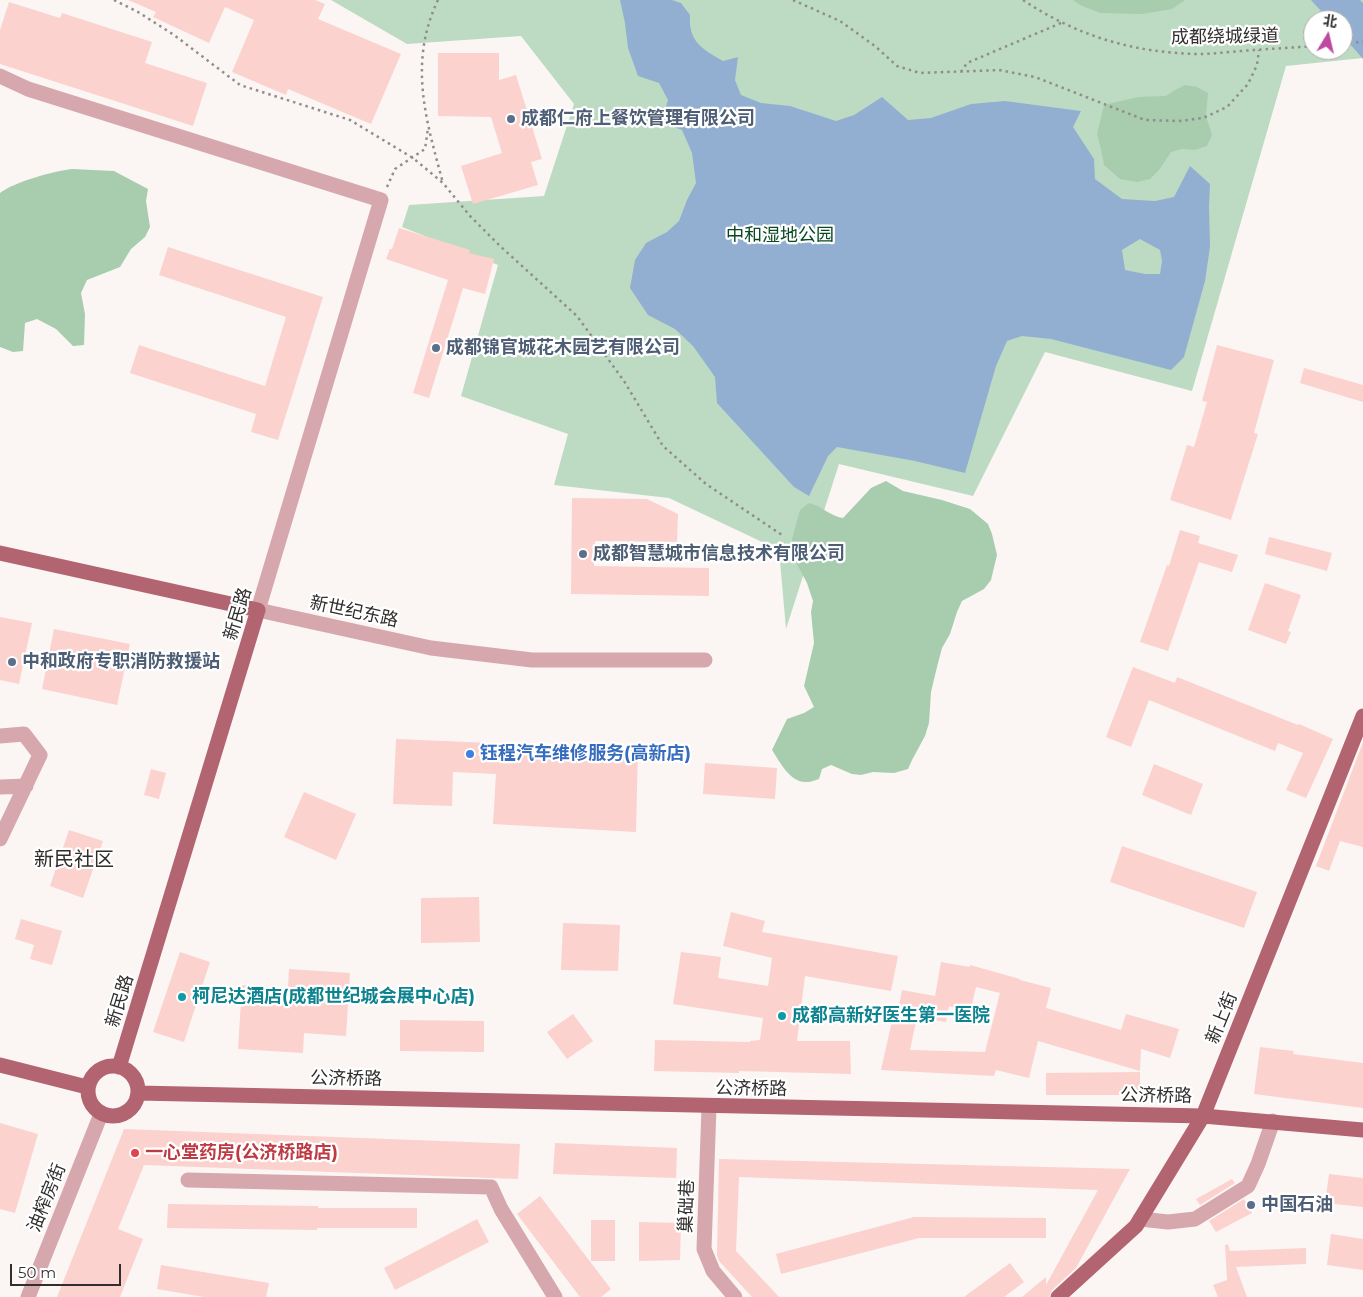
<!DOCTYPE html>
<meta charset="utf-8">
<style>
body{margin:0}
#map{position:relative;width:1363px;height:1297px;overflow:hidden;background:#fbf6f4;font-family:Montserrat,"Noto Sans SC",sans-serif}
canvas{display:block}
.north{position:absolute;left:1303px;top:10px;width:50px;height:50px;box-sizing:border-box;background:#fff;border:1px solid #adacab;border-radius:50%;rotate:9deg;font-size:14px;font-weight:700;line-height:20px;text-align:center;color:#312f2e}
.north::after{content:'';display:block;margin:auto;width:18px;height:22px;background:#bf49a0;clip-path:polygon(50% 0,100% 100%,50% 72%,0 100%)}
.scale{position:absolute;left:10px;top:1264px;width:111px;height:22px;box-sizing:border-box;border:2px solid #312f2e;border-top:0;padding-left:6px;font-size:15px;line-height:18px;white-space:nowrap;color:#312f2e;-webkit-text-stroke:4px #fff;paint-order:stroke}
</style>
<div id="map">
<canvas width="1363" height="1297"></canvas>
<div class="north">北</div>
<div class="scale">50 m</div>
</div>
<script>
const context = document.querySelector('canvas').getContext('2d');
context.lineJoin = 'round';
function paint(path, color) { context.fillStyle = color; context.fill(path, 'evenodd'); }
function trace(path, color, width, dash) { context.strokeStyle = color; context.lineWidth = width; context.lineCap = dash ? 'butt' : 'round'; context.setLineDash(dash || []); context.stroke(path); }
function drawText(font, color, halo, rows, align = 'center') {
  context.font = font + ' Montserrat,"Noto Sans SC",sans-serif'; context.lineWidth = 4.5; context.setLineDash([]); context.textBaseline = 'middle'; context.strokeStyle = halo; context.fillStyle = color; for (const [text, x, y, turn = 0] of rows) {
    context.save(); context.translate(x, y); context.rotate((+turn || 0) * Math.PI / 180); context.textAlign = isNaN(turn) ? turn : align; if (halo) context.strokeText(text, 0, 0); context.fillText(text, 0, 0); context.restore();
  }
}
paint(new Path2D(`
 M 331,0 L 1363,0 L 1363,58 L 1286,66 L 1192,391 L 1045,352 L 973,496 L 839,464 L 786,629 L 779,550 L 669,498 L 554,485 L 568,434 L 461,396 L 498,265 L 402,227 L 409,205 L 544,196 L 574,104 L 521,36 L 407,44 ZM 1313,20 L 1343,20 L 1343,50 L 1313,50 Z`), '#bddbc3');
paint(new Path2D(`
 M 1073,0 L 1185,0 L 1172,9 L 1142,14 L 1100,13 L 1080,5 Z
 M 1185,85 L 1197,87 L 1208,93 L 1206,116 L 1212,135 L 1207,146 L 1195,150 L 1182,149 L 1171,152 L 1159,170 L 1150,179 L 1137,182 L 1120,179 L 1104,165 L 1101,149 L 1097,134 L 1104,105 L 1138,97 L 1166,96 L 1175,90 Z
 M 72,169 L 114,171 L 148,189 L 146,201 L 150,227 L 145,237 L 131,249 L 120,267 L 87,280 L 81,293 L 85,314 L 84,345 L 73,346 L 56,329 L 37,319 L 25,323 L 23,351 L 13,352 L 0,347 L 0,193 C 14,182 54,171 72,169 Z
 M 886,481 L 903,491 L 942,500 L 970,509 L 988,524 L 992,534 L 997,555 L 991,580 L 984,589 L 962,601 L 957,612 L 950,634 L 942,648 L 937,667 L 931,692 L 929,723 L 925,736 L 912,760 L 908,769 L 894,773 L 873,772 L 861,775 L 852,774 L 831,765 L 822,769 L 819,779 C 815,780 811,782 807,782 C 790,783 780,762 772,750 L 787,719 L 804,713 L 814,707 L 804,686 L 814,643 L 811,612 L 813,601 L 807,583 L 793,557 L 792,539 L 800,510 L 809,503 C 822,506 830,516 843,518 L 871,488 Z`), '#a7cdae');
paint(new Path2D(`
 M 620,0 L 672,0 L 681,3 L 690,15 C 688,41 702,49 723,61 L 738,57 L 735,80 L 741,95 L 761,103 L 790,106 L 836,121 L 854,115 L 882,97 L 908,120 L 931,118 L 971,104 L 1005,101 L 1081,111 L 1073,127 L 1094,159 L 1095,179 L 1122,199 L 1155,201 L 1174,197 L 1190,166 L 1210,184 L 1209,207 L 1210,247 L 1205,281 L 1184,357 L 1171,370 L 1051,339 L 1022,336 L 1007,341 L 996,366 L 965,473 L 915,461 L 837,447 L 828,456 L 809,496 L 794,487 L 717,403 L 715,377 L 693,346 L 675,329 L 648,315 L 630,288 L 635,260 L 646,243 L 667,232 L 679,221 L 687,200 L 696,183 L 692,153 L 682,130 L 661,122 L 668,100 L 659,83 L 638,76 L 628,48 L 625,23 ZM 1140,239 L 1160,250 L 1162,261 L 1160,274 L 1145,274 L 1125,270 L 1122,250 Z
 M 1311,0 L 1360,0 L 1363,3 L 1363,59 L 1343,36 L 1343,20 L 1329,20 Z`), '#92afd1');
paint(new Path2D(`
 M 128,0 L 315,0 L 325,4 L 318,19 L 401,54 L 371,124 L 288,89 L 286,95 L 232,72 L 254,20 L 225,7 L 209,43 L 153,17 L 156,12 Z
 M 9,2 L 60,18 L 62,13 L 152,42 L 145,63 L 207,83 L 193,126 L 0,64 L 0,30 Z
 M 438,53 L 499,53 L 499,80 L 516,75 L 542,159 L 531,162 L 538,185 L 473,204 L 461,166 L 502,153 L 491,117 L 438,116 Z
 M 399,228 L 470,250 L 469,253 L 494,259 L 485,294 L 463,288 L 429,398 L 413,393 L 448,280 L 386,259 L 390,249 L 392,249 Z
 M 168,247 L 323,297 L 278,440 L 251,432 L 256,414 L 130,373 L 139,345 L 265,386 L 286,317 L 159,275 Z
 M 1217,345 L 1274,360 L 1254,433 L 1258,434 L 1231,520 L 1170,500 L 1187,445 L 1194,447 L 1207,402 L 1202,401 Z
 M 1304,368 L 1363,385 L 1363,402 L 1300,383 Z
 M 572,498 L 647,499 L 678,514 L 677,542 L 595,541 L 594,566 L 709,568 L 709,596 L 571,594 Z
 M 1180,530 L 1200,536 L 1198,543 L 1238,555 L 1232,572 L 1199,562 L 1168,651 L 1140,642 L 1167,565 L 1169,566 Z
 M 1269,537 L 1332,553 L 1327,571 L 1265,554 Z
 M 1265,583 L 1301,595 L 1288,631 L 1291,632 L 1286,644 L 1248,630 Z
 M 0,617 L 32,623 L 19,684 L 0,680 Z
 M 54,629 L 130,644 L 117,705 L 42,689 Z
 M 1133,667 L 1175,683 L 1177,677 L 1298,725 L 1299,724 L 1333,739 L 1306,798 L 1286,790 L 1303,753 L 1278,743 L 1275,751 L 1149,700 L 1131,747 L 1106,737 Z
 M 396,739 L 638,749 L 636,832 L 493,824 L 496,774 L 453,772 L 452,806 L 393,804 Z
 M 1363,742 L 1363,847 L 1340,841 L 1329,871 L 1316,866 Z
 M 705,763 L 777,768 L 775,799 L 703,794 Z
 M 1154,764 L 1203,784 L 1191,815 L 1142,795 Z
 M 151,769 L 166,773 L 159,799 L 144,795 Z
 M 304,792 L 356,814 L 336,860 L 284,837 Z
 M 69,830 L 103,841 L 83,898 L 50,886 Z
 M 1122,846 L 1257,892 L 1244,928 L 1110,882 Z
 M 479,897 L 480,942 L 421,943 L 421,898 Z
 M 731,912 L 765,921 L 762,932 L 898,956 L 891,991 L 805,976 L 797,1041 L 850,1041 L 851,1074 L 739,1071 L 739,1073 L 654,1071 L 655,1040 L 750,1042 L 750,1041 L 760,1040 L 763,1018 L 673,1004 L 681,952 L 721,957 L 718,978 L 768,986 L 772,958 L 723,946 Z
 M 21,919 L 62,931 L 52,965 L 30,959 L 34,945 L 15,939 Z
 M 563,923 L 620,925 L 618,971 L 561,970 Z
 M 180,952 L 210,962 L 184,1042 L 153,1032 Z
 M 941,962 L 970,967 L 970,965 L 1020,979 L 1020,980 L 1051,988 L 1046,1008 L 1121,1030 L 1126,1014 L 1179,1029 L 1170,1058 L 1141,1049 L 1140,1071 L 1038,1041 L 1029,1078 L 996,1070 L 994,1076 L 881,1070 L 892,1021 L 896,1022 L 902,990 L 935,996 ZM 976,987 L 1000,993 L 985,1052 L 910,1050 L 917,1017 L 946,1022 L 949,1006 L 970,1013 Z
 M 289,969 L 350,973 L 346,1036 L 304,1033 L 303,1053 L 238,1049 L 242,985 L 288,988 Z
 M 573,1014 L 593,1041 L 567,1059 L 547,1032 Z
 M 400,1020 L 484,1021 L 484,1052 L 400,1051 Z
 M 1260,1047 L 1294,1051 L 1293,1054 L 1363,1063 L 1363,1108 L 1254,1094 Z
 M 1140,1072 L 1140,1095 L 1046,1095 L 1046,1073 Z
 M 0,1123 L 38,1134 L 15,1213 L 0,1209 Z
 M 124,1129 L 520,1144 L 518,1179 L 144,1165 L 118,1229 L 143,1239 L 120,1297 L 57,1297 Z
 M 555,1143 L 677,1148 L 676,1178 L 553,1174 Z
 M 719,1159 L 1130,1169 L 1076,1268 L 1052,1290 L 1049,1297 L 1022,1297 L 1046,1277 L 1046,1285 L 1098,1190 L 739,1177 L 736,1251 L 779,1297 L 752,1297 L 719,1261 L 717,1255 Z
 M 1329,1174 L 1363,1178 L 1363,1207 L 1325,1203 Z
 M 1232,1179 L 1235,1183 L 1200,1205 L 1196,1199 Z
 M 540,1196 L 611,1289 L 601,1297 L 580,1297 L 517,1214 Z
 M 1244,1199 L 1252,1213 L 1216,1232 L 1209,1221 Z
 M 168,1204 L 318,1206 L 318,1208 L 417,1208 L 417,1228 L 317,1228 L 317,1230 L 167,1228 Z
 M 914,1217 L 1046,1218 L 1046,1238 L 919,1238 L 781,1274 L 776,1254 Z
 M 477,1219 L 489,1242 L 395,1290 L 384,1268 Z
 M 591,1220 L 615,1220 L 615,1261 L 591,1261 Z
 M 639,1222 L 681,1223 L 680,1260 L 639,1261 Z
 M 1331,1234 L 1363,1239 L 1363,1270 L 1327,1265 Z
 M 1228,1244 L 1230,1251 L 1306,1248 L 1306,1264 L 1236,1267 L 1247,1297 L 1218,1297 L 1213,1285 L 1227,1280 L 1225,1245 Z
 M 1010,1263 L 1024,1282 L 1004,1297 L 964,1297 Z
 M 161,1265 L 269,1283 L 266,1297 L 204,1297 L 157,1289 Z`), '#fbd2ce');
trace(new Path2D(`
 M 114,0 L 138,12 L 174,35 L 240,85 L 350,120 L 413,158 L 443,183 L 470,216 L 500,246 L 577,316 L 624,381 L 663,446 L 706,484 L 782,535
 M 438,0 C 408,63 426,120 443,183
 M 793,0 L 840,21 L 875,46 L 897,66 L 920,73 L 999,70 L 1035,77 L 1145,120 L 1179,121 L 1203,118 L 1227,107 L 1248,84 L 1257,65 L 1259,50
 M 1023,0 C 1077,36 1134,53 1199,54 C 1213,54 1227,52 1241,51 C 1265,49 1289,48 1313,46
 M 1343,43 L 1363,42
 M 961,72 L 967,63 L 1061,23
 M 387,187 L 395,169 L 425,149 L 428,128`), '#918d8c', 2.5, [2.5, 4]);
trace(new Path2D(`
 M 0,76 L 28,89 L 381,200 L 258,610 L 431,648 L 532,660 L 705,660
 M 0,736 L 24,734 L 40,755 L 0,839
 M 0,787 L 26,786
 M 709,1107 L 704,1249 L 713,1271 L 735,1297
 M 188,1180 L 491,1187 L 501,1209 L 555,1297
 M 1140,1219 L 1168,1222 L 1195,1219 L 1248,1186 L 1258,1164 L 1273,1121
 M 28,1297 L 101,1114`), '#d6a8ad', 15);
trace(new Path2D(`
 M 0,553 L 258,610 L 119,1067
 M 0,1065 L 87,1087
 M88 1091a25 25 0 1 1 50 0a25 25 0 1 1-50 0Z
 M 138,1093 L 1203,1116 L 1363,1130
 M 1058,1297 L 1136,1226 L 1203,1116 L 1363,716`), '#b26470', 15);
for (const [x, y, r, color] of [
 [511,119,5,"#5c6f8a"],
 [436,348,5,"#5c6f8a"],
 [583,554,5,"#5c6f8a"],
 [12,662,5,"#5c6f8a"],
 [470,754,5,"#3f7fe0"],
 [182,997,5,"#0f9aa8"],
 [782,1016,5,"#0f9aa8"],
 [135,1153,5,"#e0444e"],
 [1251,1205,5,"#5c6f8a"]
]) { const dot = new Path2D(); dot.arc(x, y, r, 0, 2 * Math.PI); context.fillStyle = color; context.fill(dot); trace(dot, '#fff', 2); }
drawText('18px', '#312f2e', '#fff', [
 ["成都绕城绿道",1225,37,-1],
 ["新世纪东路",354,612,12],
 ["新民路",238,614,-73],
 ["新民路",120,1001,-73],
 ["新上街",1222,1018,-68],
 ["公济桥路",346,1079,1],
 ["公济桥路",751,1089,1],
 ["公济桥路",1156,1096,1],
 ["油榨房街",47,1198,-68],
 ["巢础巷",687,1206,-88]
]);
drawText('bold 18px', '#4e5e75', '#fff', [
 ["成都仁府上餐饮管理有限公司",521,119],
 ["成都锦官城花木园艺有限公司",446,348],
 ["成都智慧城市信息技术有限公司",593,554],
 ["中和政府专职消防救援站",22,662],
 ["中国石油",1261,1205]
], 'left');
drawText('18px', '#094821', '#fff', [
 ["中和湿地公园",780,236]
]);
drawText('bold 18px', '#366cbe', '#fff', [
 ["钰程汽车维修服务(高新店)",480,754]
], 'left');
drawText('bold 18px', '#0d838f', '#fff', [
 ["柯尼达酒店(成都世纪城会展中心店)",192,997],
 ["成都高新好医生第一医院",792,1016]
], 'left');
drawText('bold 18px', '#be3a42', '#fff', [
 ["一心堂药房(公济桥路店)",145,1153]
], 'left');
drawText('20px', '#302d2b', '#fff', [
 ["新民社区",74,860]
]);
</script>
